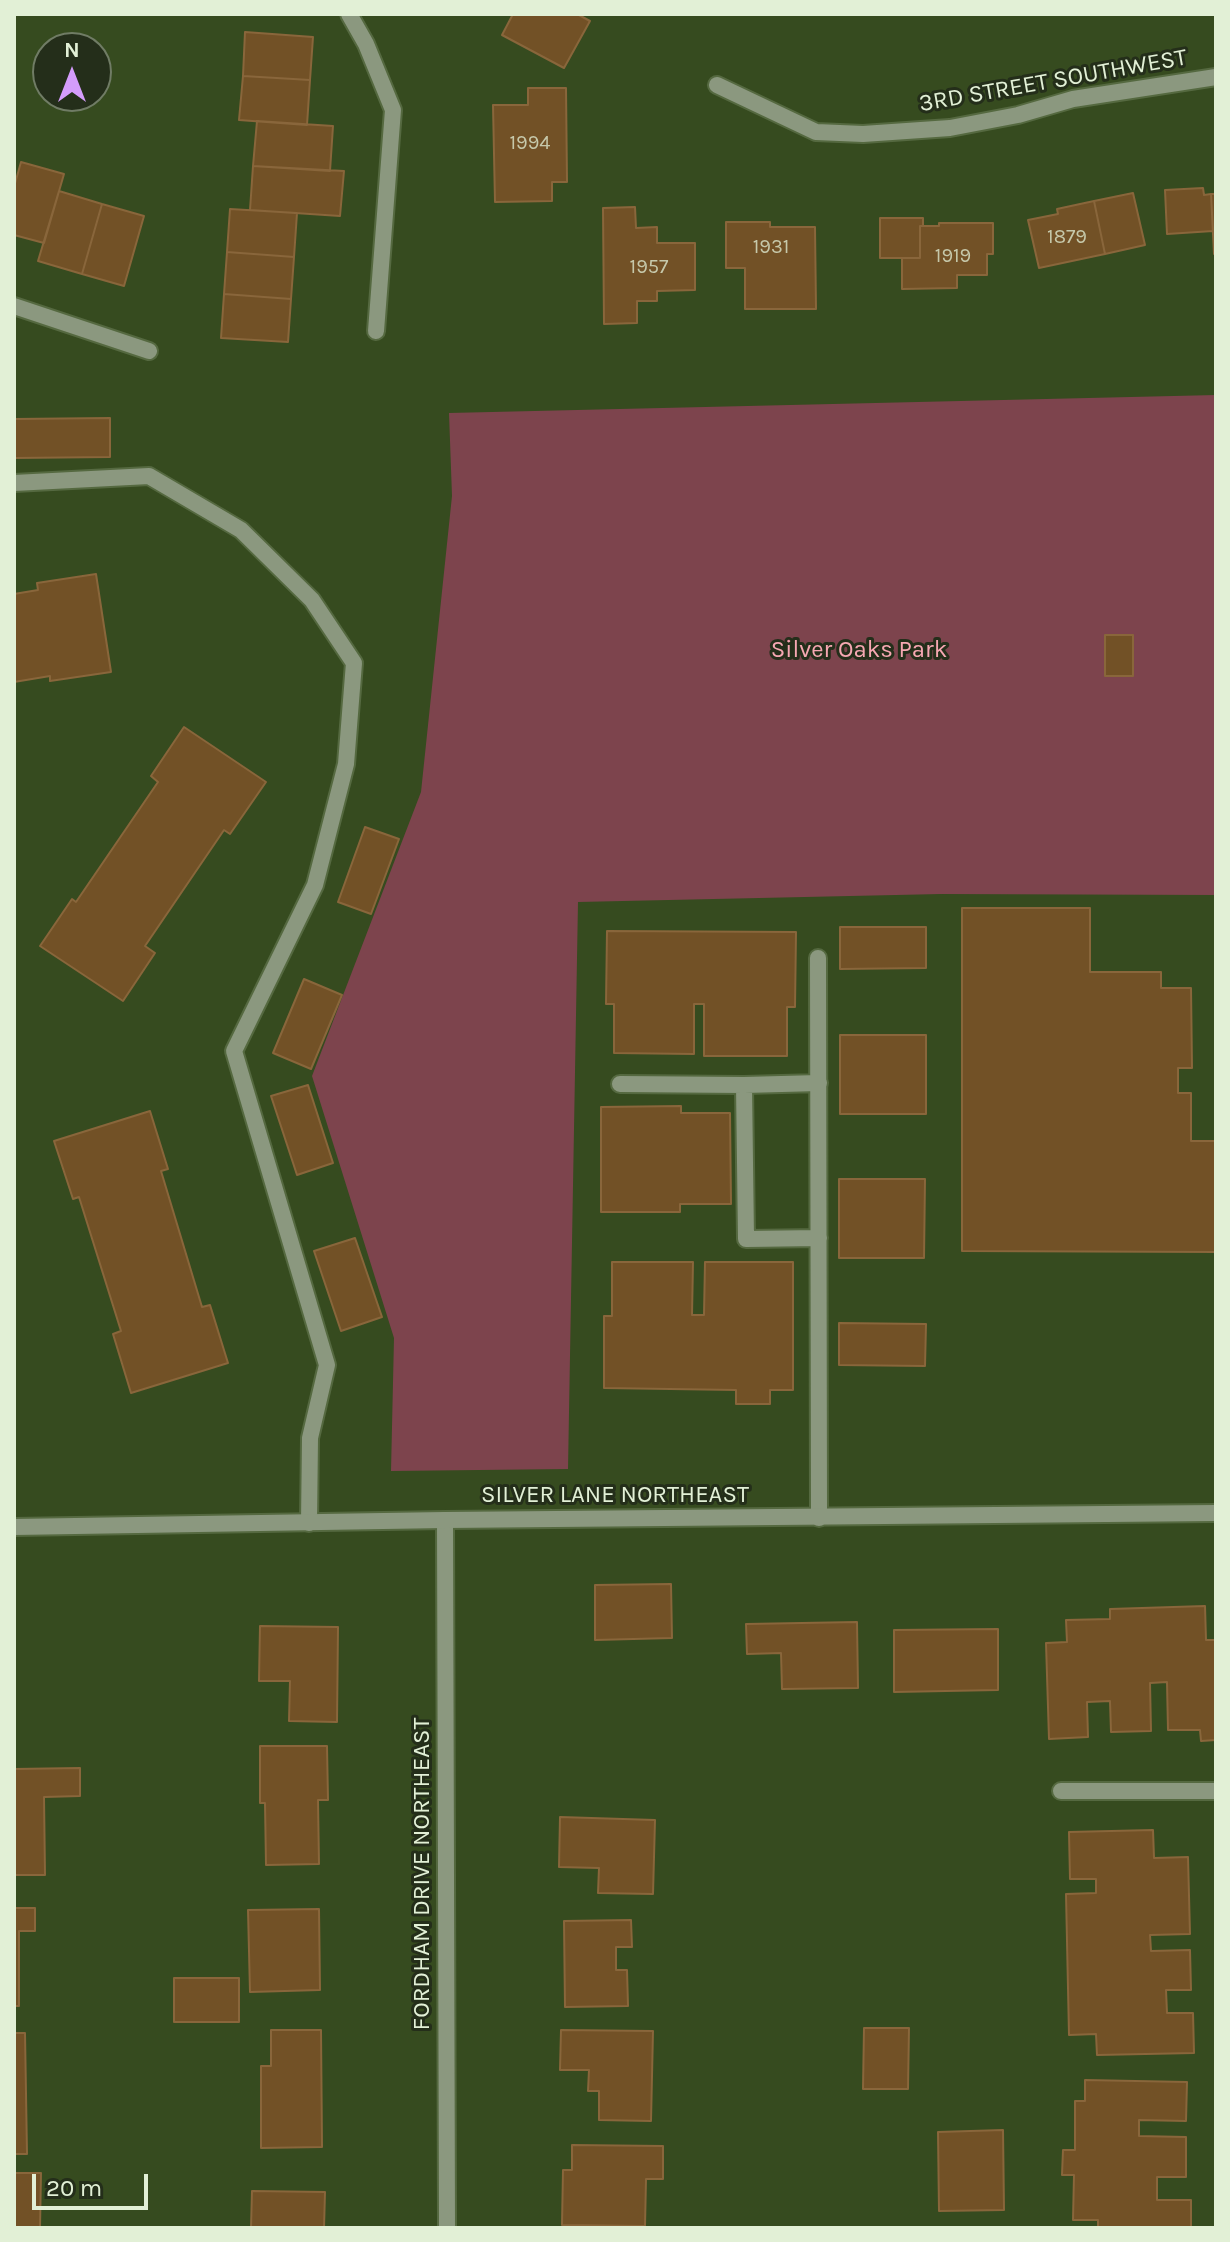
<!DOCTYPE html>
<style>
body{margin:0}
#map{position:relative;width:1230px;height:2242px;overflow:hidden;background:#364b1f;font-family:Karla,sans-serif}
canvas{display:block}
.frame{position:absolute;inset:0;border:16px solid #e2f0d6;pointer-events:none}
.north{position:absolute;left:32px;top:32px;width:80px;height:80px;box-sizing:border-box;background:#242e1a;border:2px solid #707c65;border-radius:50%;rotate:0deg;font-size:22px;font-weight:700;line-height:32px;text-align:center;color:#e2f0d6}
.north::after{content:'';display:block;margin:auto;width:28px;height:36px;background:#d49cfb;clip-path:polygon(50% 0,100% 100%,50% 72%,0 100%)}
.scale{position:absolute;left:32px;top:2174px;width:116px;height:36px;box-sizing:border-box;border:4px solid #e2f0d6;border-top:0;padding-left:10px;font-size:24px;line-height:28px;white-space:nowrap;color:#e2f0d6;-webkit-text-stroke:6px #242e1a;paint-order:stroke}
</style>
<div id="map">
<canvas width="1230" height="2242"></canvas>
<div class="frame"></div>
<div class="north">N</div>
<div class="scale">20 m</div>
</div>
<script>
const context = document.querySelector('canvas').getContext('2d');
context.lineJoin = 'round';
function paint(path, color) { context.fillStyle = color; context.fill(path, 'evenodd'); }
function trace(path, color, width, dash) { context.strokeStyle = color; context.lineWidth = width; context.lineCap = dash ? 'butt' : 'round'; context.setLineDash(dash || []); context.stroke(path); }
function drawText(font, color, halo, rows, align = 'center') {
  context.font = font + ' Karla,sans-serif'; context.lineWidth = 6; context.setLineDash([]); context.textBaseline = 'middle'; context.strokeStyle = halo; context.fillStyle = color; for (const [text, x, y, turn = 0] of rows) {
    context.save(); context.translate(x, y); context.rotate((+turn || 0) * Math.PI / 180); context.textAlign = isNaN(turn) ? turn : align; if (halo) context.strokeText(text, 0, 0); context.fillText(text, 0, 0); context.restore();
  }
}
paint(new Path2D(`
 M 1216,395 L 1216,895 L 941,894 L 578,902 L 568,1469 L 391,1471 L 394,1338 L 312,1076 L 421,792 L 452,496 L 449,413 Z`), '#7d444d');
const building = new Path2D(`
 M 513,14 L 577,14 L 590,21 L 564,68 L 502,35 Z
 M 245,32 L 313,37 L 310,80 L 243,76 Z
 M 243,76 L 310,80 L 307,125 L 239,120 Z
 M 528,88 L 566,88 L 567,182 L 552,182 L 552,201 L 495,202 L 493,105 L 528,105 Z
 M 257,121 L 333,126 L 330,171 L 253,166 Z
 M 21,162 L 64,174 L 44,243 L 14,235 L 14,187 Z
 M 253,166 L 344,171 L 340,216 L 250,210 Z
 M 1203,188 L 1204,195 L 1211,194 L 1213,231 L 1167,234 L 1165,190 Z
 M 59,191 L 102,204 L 82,274 L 38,261 Z
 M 1133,193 L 1145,245 L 1105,254 L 1094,201 Z
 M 1211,194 L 1216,194 L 1216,254 L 1214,254 Z
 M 1094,201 L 1105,254 L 1039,268 L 1028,220 L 1058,214 L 1057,209 Z
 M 102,204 L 144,216 L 124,286 L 82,274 Z
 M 635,207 L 636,228 L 657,227 L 657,243 L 695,243 L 695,290 L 657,291 L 657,301 L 637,301 L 637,323 L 604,324 L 603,208 Z
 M 230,209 L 297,213 L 294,257 L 227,252 Z
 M 880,218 L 923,218 L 923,226 L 920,226 L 920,258 L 880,258 Z
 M 726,222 L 770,222 L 770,227 L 815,227 L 816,309 L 745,309 L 745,268 L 726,268 Z
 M 939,223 L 993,223 L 993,254 L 987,254 L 987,275 L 957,275 L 957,288 L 902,289 L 902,258 L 920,258 L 920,226 L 939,226 Z
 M 227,252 L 294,257 L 291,299 L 224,294 Z
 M 224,294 L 291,299 L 288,342 L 221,338 Z
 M 110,418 L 110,457 L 14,458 L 14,419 Z
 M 96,574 L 111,672 L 50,681 L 50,676 L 14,682 L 14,594 L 38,590 L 37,583 Z
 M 1105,635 L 1133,635 L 1133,676 L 1105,676 Z
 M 184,727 L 266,782 L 230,834 L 224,830 L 145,946 L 155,953 L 123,1001 L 40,946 L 72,899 L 76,902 L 158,782 L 151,776 Z
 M 365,827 L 399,839 L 371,914 L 338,902 Z
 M 962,908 L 1090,908 L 1090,972 L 1161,972 L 1161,988 L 1191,988 L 1192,1068 L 1178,1068 L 1178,1093 L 1191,1093 L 1191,1141 L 1216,1141 L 1216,1252 L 962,1251 Z
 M 840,927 L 926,927 L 926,968 L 840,969 Z
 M 607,931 L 796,932 L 795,1007 L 787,1007 L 787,1056 L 704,1056 L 704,1004 L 694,1004 L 694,1054 L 614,1053 L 614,1004 L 606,1004 Z
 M 304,979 L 342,995 L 311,1069 L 273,1053 Z
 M 840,1035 L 926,1035 L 926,1114 L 840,1114 Z
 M 308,1085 L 333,1163 L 297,1175 L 271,1096 Z
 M 681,1106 L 681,1113 L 730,1113 L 731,1204 L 680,1204 L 680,1212 L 601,1212 L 601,1107 Z
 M 150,1111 L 168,1169 L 161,1171 L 202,1307 L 210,1305 L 228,1363 L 131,1393 L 113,1334 L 121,1331 L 79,1197 L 73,1199 L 54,1141 Z
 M 839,1179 L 925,1179 L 924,1258 L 839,1258 Z
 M 355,1238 L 382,1317 L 341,1331 L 314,1251 Z
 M 612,1262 L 693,1262 L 692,1315 L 704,1315 L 705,1262 L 793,1262 L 793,1390 L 770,1390 L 770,1404 L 736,1404 L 736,1390 L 604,1388 L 604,1316 L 612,1316 Z
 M 839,1323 L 926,1324 L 925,1366 L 839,1365 Z
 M 671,1584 L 672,1638 L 595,1640 L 595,1585 Z
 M 1205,1606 L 1206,1640 L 1216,1640 L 1216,1740 L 1201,1741 L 1200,1730 L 1168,1730 L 1167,1682 L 1150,1683 L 1151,1731 L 1111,1732 L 1110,1701 L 1087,1702 L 1088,1737 L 1049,1739 L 1046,1643 L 1067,1642 L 1066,1620 L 1110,1619 L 1110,1609 Z
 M 857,1622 L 858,1688 L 782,1689 L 781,1653 L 747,1654 L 746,1624 Z
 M 260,1626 L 338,1627 L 337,1722 L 289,1721 L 290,1681 L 259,1681 Z
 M 998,1629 L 998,1690 L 894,1692 L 894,1630 Z
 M 260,1746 L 327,1746 L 328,1800 L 318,1800 L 319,1864 L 266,1865 L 265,1803 L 260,1803 Z
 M 80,1768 L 80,1796 L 44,1797 L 45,1875 L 14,1875 L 14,1769 Z
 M 560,1817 L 655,1820 L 653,1894 L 598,1893 L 599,1868 L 559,1867 Z
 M 1153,1830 L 1154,1858 L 1188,1857 L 1190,1934 L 1150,1935 L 1151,1951 L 1190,1950 L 1191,1990 L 1166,1990 L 1167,2013 L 1193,2013 L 1194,2053 L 1097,2055 L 1096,2034 L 1069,2035 L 1066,1894 L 1096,1893 L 1096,1879 L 1070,1879 L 1069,1832 Z
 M 14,1908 L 35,1908 L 35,1931 L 19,1931 L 19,2006 L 14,2006 Z
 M 319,1909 L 320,1990 L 250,1992 L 248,1910 Z
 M 631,1920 L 632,1947 L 616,1947 L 616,1970 L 627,1970 L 628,2006 L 565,2007 L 564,1921 Z
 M 174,1978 L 239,1978 L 239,2022 L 174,2022 Z
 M 864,2028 L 909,2028 L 908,2089 L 863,2089 Z
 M 271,2030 L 321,2030 L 322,2147 L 261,2148 L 261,2066 L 271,2066 Z
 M 561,2030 L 653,2031 L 651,2121 L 599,2120 L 599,2091 L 588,2091 L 589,2070 L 560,2070 Z
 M 14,2033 L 25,2033 L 27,2154 L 14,2154 Z
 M 1085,2080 L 1187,2082 L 1186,2121 L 1139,2120 L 1139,2136 L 1186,2137 L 1186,2177 L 1157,2177 L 1157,2200 L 1191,2200 L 1191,2228 L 1098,2228 L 1098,2220 L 1073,2220 L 1074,2175 L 1062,2175 L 1063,2150 L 1075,2150 L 1075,2101 L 1085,2101 Z
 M 1003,2130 L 1004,2210 L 939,2211 L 938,2132 Z
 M 572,2145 L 663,2146 L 663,2179 L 646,2179 L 645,2226 L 562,2225 L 563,2170 L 572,2170 Z
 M 14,2173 L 41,2173 L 40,2228 L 14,2228 Z
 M 252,2191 L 325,2192 L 324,2228 L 251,2228 Z`);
paint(building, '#725126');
trace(building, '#89663b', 2);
const service = new Path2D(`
 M 349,14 L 366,44 L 393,110 L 376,331
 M 14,306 L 149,351
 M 14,483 L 149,476 L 241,530 L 312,600 L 354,663 L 346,764 L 315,885 L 234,1051 L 327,1365 L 310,1438 L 309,1523
 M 818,958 L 819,1518
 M 819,1083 L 744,1085 L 746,1239 L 819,1238
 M 620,1084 L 744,1085
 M 1061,1791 L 1216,1791`);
const minor = new Path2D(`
 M 717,85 L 816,132 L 863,134 L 950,128 L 1018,115 L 1073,99 L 1216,77
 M 445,1520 L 447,2228`);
const tertiary = new Path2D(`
 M 14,1527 L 445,1520 L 1216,1513`);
trace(service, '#556940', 20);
trace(minor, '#556940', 20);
trace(tertiary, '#556940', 20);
trace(service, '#8b987f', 16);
trace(minor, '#8b987f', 16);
trace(tertiary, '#8b987f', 16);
drawText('20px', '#c6c8aa', null, [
 ["1994",530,143],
 ["1879",1067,237],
 ["1931",771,247],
 ["1919",953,256],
 ["1957",649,267]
]);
drawText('24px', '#e2f0d6', '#242e1a', [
 ["3RD STREET SOUTHWEST",1053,81,-10],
 ["SILVER LANE NORTHEAST",615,1495],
 ["FORDHAM DRIVE NORTHEAST",422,1874,-90]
]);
drawText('24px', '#f6a7b2', '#242e1a', [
 ["Silver Oaks Park",859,650]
]);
</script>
